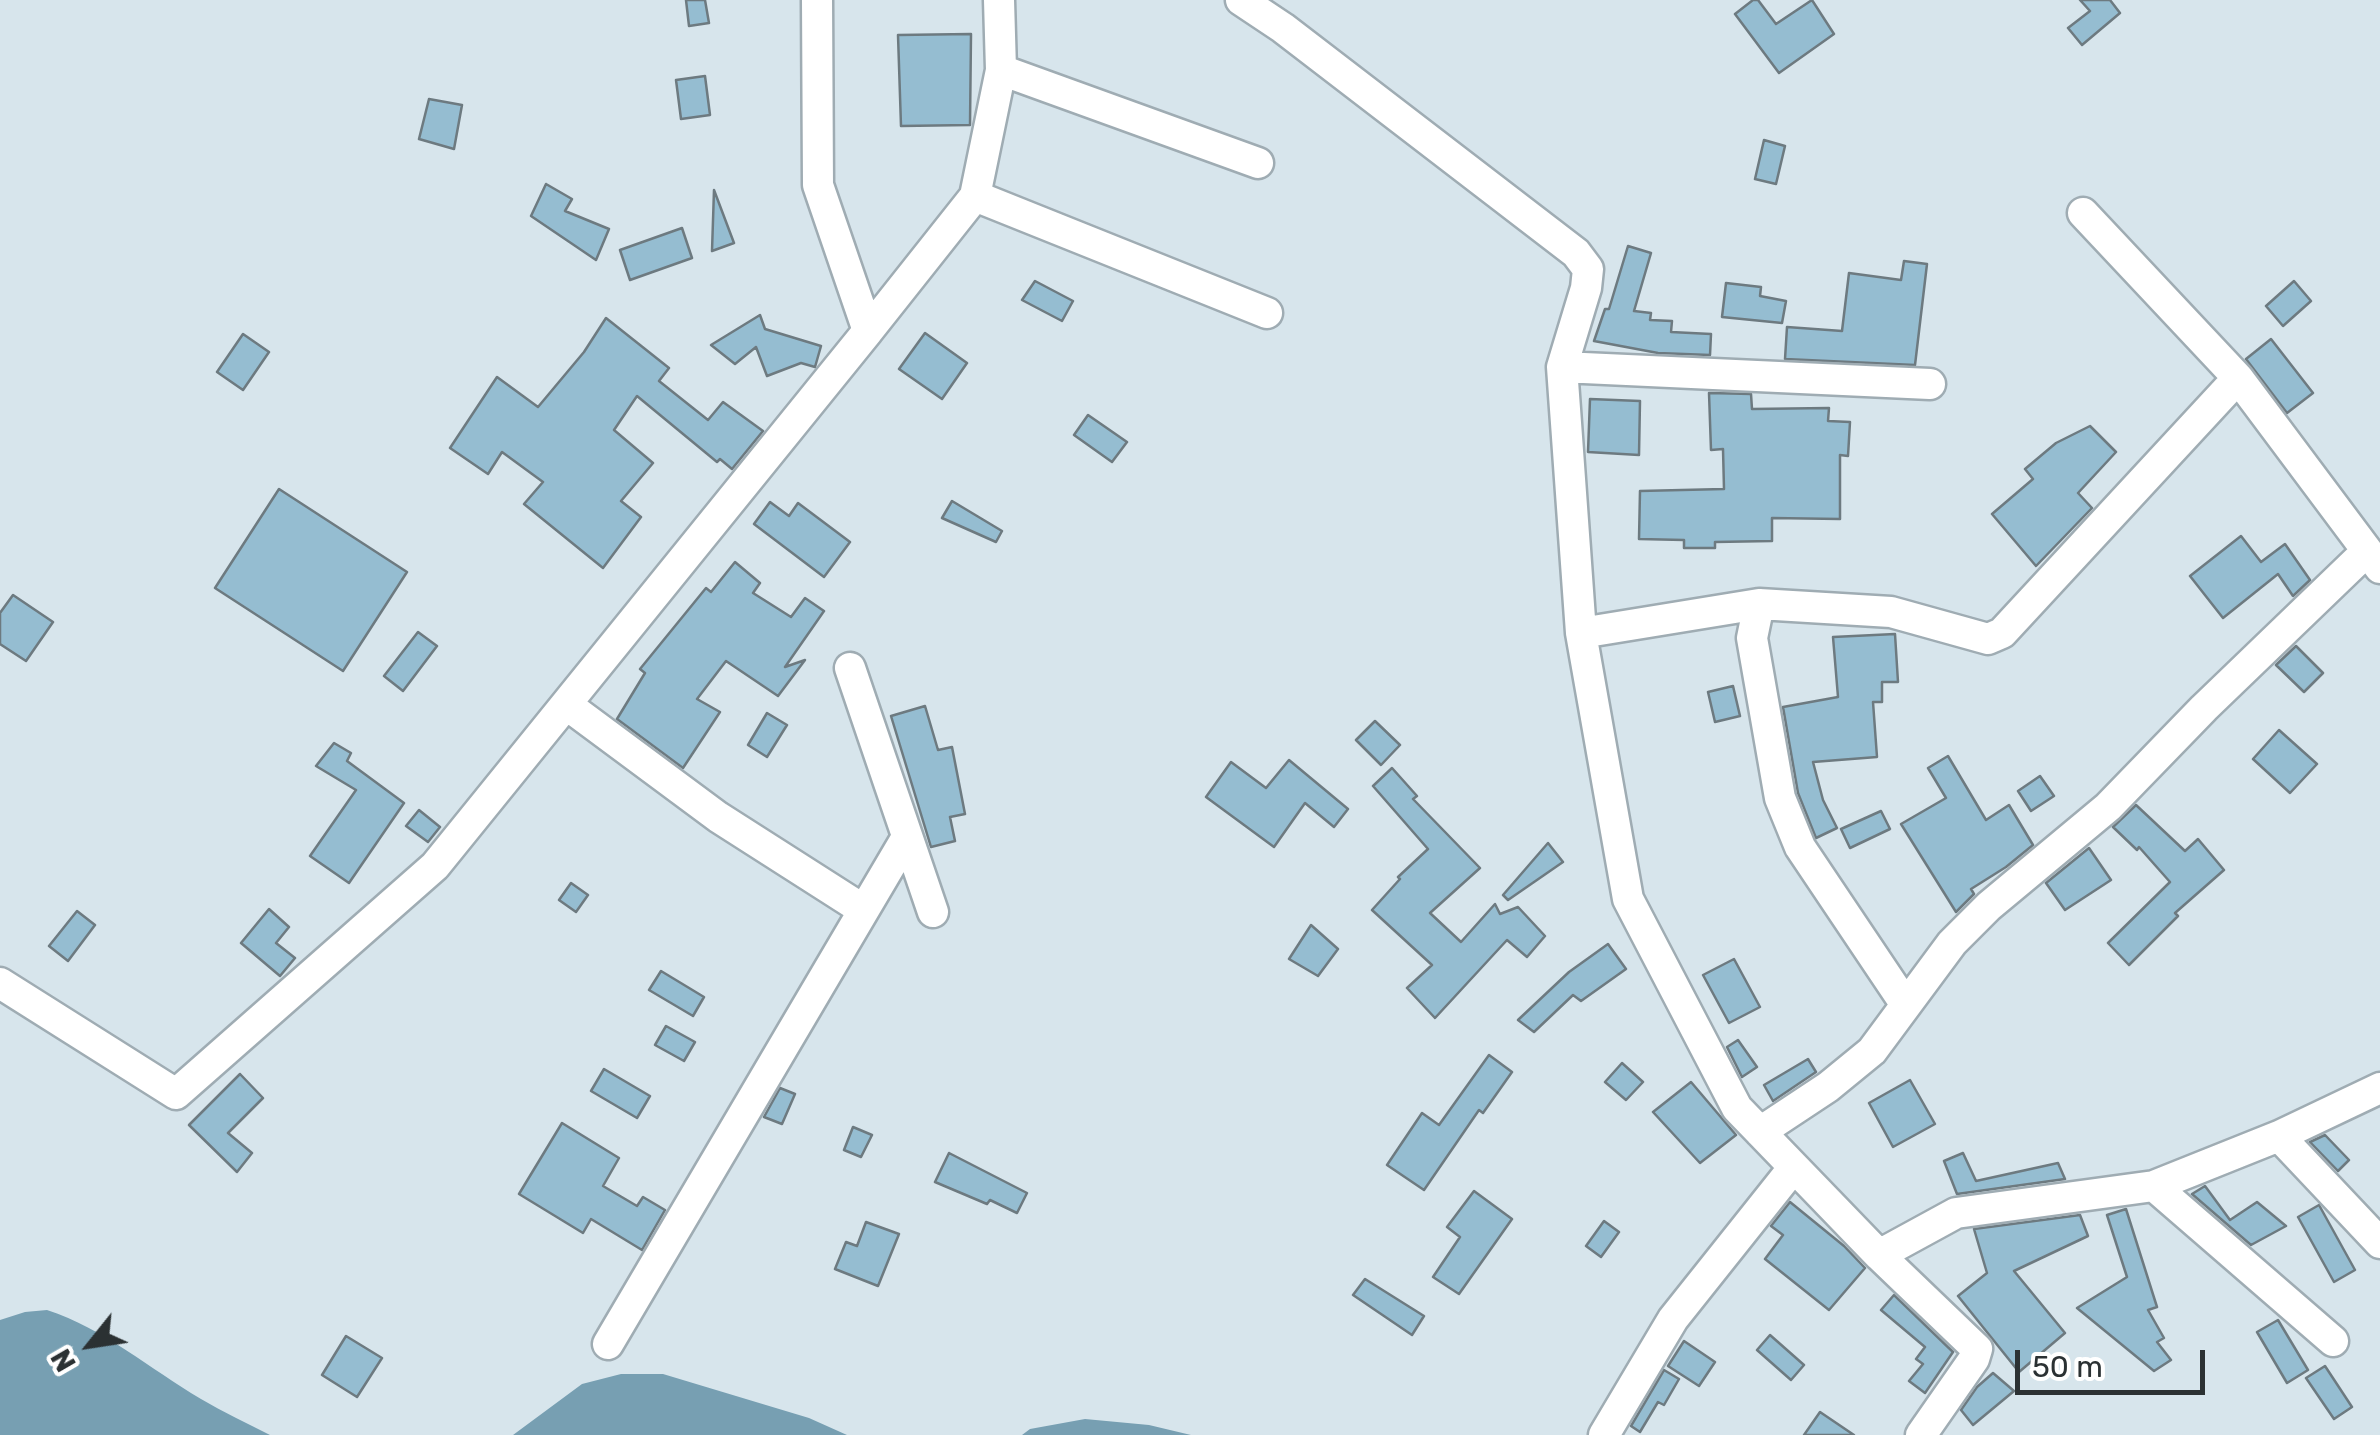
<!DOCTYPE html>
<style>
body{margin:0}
#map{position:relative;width:2380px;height:1435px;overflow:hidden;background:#d7e5ec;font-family:Rubik,sans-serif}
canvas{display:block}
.north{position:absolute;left:40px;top:1295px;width:100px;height:100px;-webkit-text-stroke:8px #fff;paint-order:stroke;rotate:240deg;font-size:28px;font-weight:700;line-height:40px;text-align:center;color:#2b3133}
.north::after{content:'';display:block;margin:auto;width:35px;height:45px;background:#2b3133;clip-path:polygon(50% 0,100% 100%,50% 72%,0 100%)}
.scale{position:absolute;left:2015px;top:1350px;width:190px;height:45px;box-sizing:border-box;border:5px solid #2b3133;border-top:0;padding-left:12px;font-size:30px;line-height:35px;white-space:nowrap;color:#2b3133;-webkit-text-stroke:8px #fff;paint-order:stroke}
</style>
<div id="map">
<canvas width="2380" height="1435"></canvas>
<div class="north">N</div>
<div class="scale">50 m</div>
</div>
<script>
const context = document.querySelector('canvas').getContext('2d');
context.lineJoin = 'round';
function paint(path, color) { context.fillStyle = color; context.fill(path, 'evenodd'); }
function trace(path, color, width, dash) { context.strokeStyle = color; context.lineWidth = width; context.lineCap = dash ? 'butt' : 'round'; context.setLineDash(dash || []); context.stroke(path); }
paint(new Path2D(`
 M 47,1310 C 105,1329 150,1369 201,1399 C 223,1412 247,1423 270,1435 L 0,1435 L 0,1320 L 25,1312 Z
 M 621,1374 L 663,1374 L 809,1418 L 847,1435 L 513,1435 L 582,1384 Z
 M 1085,1419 L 1149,1425 L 1191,1435 L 1022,1435 L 1030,1429 Z`), '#779fb2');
const building = new Path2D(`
 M 686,0 L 705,0 L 709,23 L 689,26 Z
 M 1753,0 L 1758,0 L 1776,24 L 1812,0 L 1834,34 L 1779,73 L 1735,14 Z
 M 2080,0 L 2110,0 L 2120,13 L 2082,45 L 2068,28 L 2090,11 Z
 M 971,34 L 970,125 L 901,126 L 898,35 Z
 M 705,76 L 710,115 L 681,119 L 676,80 Z
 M 429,99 L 462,105 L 454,149 L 419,139 Z
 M 1764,140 L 1785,146 L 1776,184 L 1755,179 Z
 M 546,184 L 572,199 L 565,211 L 609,229 L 596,260 L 531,216 Z
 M 714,190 L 734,243 L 712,251 Z
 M 682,228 L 692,258 L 630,280 L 620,250 Z
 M 1628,246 L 1651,253 L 1634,311 L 1651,313 L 1650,320 L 1672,321 L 1671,332 L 1711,334 L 1710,355 L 1658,353 L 1594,341 L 1605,309 L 1609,309 Z
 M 1904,261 L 1927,264 L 1915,365 L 1785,359 L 1787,327 L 1842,331 L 1849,273 L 1901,280 Z
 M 1035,281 L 1073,301 L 1062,321 L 1022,300 Z
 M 2294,281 L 2311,301 L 2283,326 L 2266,306 Z
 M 1726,283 L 1761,287 L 1760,296 L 1786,301 L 1782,323 L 1722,317 Z
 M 760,315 L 765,329 L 821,346 L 815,367 L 801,363 L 767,376 L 756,347 L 735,364 L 711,345 Z
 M 606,318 L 669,368 L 659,381 L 708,420 L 723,402 L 763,431 L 732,469 L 720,459 L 717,462 L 637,396 L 614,430 L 653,463 L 621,501 L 641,517 L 603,568 L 524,504 L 543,482 L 502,452 L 488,474 L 450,448 L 497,377 L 538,407 L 584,352 Z
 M 925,333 L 967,363 L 942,399 L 899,369 Z
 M 243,334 L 269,352 L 243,390 L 217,372 Z
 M 2271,339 L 2313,393 L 2287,413 L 2246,359 Z
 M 1709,393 L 1751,394 L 1752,409 L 1829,408 L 1828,421 L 1850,422 L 1848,456 L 1840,455 L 1840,519 L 1772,518 L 1772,541 L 1715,542 L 1715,548 L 1684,548 L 1684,540 L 1639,539 L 1640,491 L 1724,489 L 1723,449 L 1711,450 Z
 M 1590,399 L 1640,401 L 1639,455 L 1588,452 Z
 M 1088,415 L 1127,442 L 1112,462 L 1074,435 Z
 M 2090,426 L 2116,452 L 2078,493 L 2092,508 L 2036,566 L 1992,514 L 2033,479 L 2025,469 L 2056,443 Z
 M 279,489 L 407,572 L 343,671 L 215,588 Z
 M 952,501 L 1002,531 L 996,542 L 942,518 Z
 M 770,502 L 789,516 L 798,503 L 850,542 L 824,577 L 754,524 Z
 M 2241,536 L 2261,562 L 2285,544 L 2310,580 L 2293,596 L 2278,574 L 2223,618 L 2190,576 Z
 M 735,562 L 760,583 L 753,593 L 791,617 L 805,598 L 824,611 L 785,667 L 805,660 L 778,696 L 726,661 L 697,699 L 720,712 L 683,768 L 617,719 L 645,673 L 640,669 L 706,588 L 711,592 Z
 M 13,595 L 53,622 L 26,661 L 0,644 L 0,613 Z
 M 418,632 L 437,646 L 403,691 L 384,676 Z
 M 1895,634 L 1898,682 L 1882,682 L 1882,702 L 1873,702 L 1877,757 L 1813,762 L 1823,800 L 1837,828 L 1816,838 L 1798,793 L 1783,707 L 1838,697 L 1833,637 Z
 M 2296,646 L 2323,673 L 2304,692 L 2276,665 Z
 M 1733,686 L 1740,716 L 1715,722 L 1708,692 Z
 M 925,706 L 938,750 L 952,747 L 965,814 L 950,817 L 955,841 L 931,847 L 891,716 Z
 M 767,713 L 787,725 L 767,757 L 748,745 Z
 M 1375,721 L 1400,745 L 1381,765 L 1356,740 Z
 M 2279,730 L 2317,764 L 2290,793 L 2253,759 Z
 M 334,743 L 351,753 L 347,761 L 404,803 L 349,883 L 310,856 L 356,790 L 316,766 Z
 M 1948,756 L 1986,820 L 2009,805 L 2033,845 L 2006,867 L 1971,889 L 1974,894 L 1956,912 L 1901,824 L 1946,798 L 1928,768 Z
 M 1289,760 L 1348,809 L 1334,827 L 1305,803 L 1274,847 L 1206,797 L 1231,762 L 1266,788 Z
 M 1392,768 L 1417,796 L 1413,799 L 1480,868 L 1430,913 L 1461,942 L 1495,904 L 1500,914 L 1518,907 L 1545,936 L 1527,957 L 1507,940 L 1435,1018 L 1407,988 L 1432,965 L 1372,910 L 1400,879 L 1398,877 L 1428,849 L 1373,786 Z
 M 2040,776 L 2054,796 L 2031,811 L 2018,791 Z
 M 2136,805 L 2185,851 L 2198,839 L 2224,870 L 2175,913 L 2178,916 L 2129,965 L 2108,943 L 2170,882 L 2139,847 L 2137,850 L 2113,827 Z
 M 419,810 L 440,827 L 428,842 L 406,826 Z
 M 1881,811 L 1890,829 L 1850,848 L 1841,829 Z
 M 1548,843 L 1563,862 L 1508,900 L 1503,895 Z
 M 2089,848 L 2111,880 L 2065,910 L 2046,883 Z
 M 571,883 L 588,895 L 576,912 L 559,900 Z
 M 269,909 L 289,927 L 276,943 L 295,958 L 280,976 L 241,943 Z
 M 77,911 L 95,925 L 68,961 L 49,946 Z
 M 1311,925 L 1338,949 L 1318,976 L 1289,959 Z
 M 1608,944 L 1626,969 L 1581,1001 L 1573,995 L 1534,1032 L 1518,1020 L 1569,972 Z
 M 1734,959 L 1760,1007 L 1729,1023 L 1703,975 Z
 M 661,971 L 704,997 L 693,1016 L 649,990 Z
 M 666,1026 L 695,1042 L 684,1061 L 655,1045 Z
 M 1738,1040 L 1757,1067 L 1742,1077 L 1727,1047 Z
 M 1489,1055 L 1512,1072 L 1483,1113 L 1479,1110 L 1424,1190 L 1387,1165 L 1422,1113 L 1439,1125 Z
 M 1808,1059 L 1816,1072 L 1773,1101 L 1764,1085 Z
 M 1622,1063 L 1643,1082 L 1626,1100 L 1605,1082 Z
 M 604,1069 L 650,1096 L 637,1118 L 591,1091 Z
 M 240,1074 L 263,1098 L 228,1133 L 252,1153 L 237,1172 L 189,1125 Z
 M 1910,1080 L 1935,1124 L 1893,1147 L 1869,1103 Z
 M 1691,1082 L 1736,1135 L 1700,1163 L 1653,1112 Z
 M 780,1088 L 795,1094 L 782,1124 L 764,1117 Z
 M 562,1123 L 619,1158 L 603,1186 L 637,1206 L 643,1197 L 665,1210 L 642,1250 L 591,1219 L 583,1233 L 519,1194 Z
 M 853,1127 L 872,1135 L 861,1157 L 844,1150 Z
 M 2325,1135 L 2349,1160 L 2338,1171 L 2310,1142 Z
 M 949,1153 L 1027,1193 L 1017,1213 L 990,1200 L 987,1204 L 935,1182 Z
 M 1963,1153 L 1976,1181 L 2058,1163 L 2065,1179 L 1957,1194 L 1944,1161 Z
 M 2205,1186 L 2230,1220 L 2257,1202 L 2286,1226 L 2251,1245 L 2192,1194 Z
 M 1474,1191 L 1512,1219 L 1459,1294 L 1433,1277 L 1460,1237 L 1447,1227 Z
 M 1790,1202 L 1844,1246 L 1865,1268 L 1829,1310 L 1765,1259 L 1783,1235 L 1771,1226 Z
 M 2319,1205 L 2355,1270 L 2334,1282 L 2298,1217 Z
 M 2126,1209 L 2157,1307 L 2148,1310 L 2164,1338 L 2157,1342 L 2171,1360 L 2154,1371 L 2077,1308 L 2127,1277 L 2107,1215 Z
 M 2080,1215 L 2088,1236 L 2014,1271 L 2065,1333 L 2019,1372 L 1958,1296 L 1987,1273 L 1974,1229 Z
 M 1604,1221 L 1619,1232 L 1601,1257 L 1586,1246 Z
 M 866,1222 L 899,1234 L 878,1286 L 835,1269 L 846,1242 L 857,1246 Z
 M 1365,1279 L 1424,1316 L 1412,1335 L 1353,1295 Z
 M 1894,1295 L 1953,1352 L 1925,1393 L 1909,1381 L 1923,1364 L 1916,1359 L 1925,1347 L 1881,1310 Z
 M 2278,1320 L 2308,1370 L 2287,1383 L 2257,1332 Z
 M 1770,1335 L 1804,1365 L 1791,1380 L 1757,1350 Z
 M 346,1336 L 382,1358 L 357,1397 L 322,1375 Z
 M 1684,1341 L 1715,1362 L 1699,1386 L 1668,1366 Z
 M 2325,1366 L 2352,1407 L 2334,1419 L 2306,1378 Z
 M 1664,1370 L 1679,1379 L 1664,1405 L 1658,1402 L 1640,1432 L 1631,1426 Z
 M 1993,1373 L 2014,1391 L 1973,1425 L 1961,1410 L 1977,1387 Z
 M 1820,1412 L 1854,1435 L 1804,1435 Z`);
paint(building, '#95bdd1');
trace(building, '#6d7a80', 2.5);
const street = new Path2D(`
 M 1241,0 L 1283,28 L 1576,253 L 1588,269 L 1586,288 L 1562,367 L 1581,633 L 1628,899 L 1737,1108 L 1879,1255 L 1977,1349 L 1974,1359 L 1921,1435
 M 1001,70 L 1258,163
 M 975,196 L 1267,313
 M 2083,213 L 2238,378 L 2380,568
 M 868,331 L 975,196 L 1001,70 L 999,0
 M 1562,367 L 1930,384
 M 1759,604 L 1752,638 L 1780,798 L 1800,847 L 1906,1005
 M 1581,633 L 1759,604 L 1891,612 L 1988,639 L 2002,633 L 2238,378
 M 850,668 L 933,912
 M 567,705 L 718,817 L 862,909
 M 0,983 L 176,1094 L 435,866 L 868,331 L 818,185 L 817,0
 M 1760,1132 L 1828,1087 L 1872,1051 L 1952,943 L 1989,906 L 2108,807 L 2204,708 L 2366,552
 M 2279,1136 L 2380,1243
 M 2154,1186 L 2333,1341
 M 1879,1255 L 1956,1213 L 2154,1186 L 2279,1136 L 2380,1088
 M 608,1344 L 907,837
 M 1604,1435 L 1673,1319 L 1794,1167`);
trace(street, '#9facb3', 35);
trace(street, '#fff', 30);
</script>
